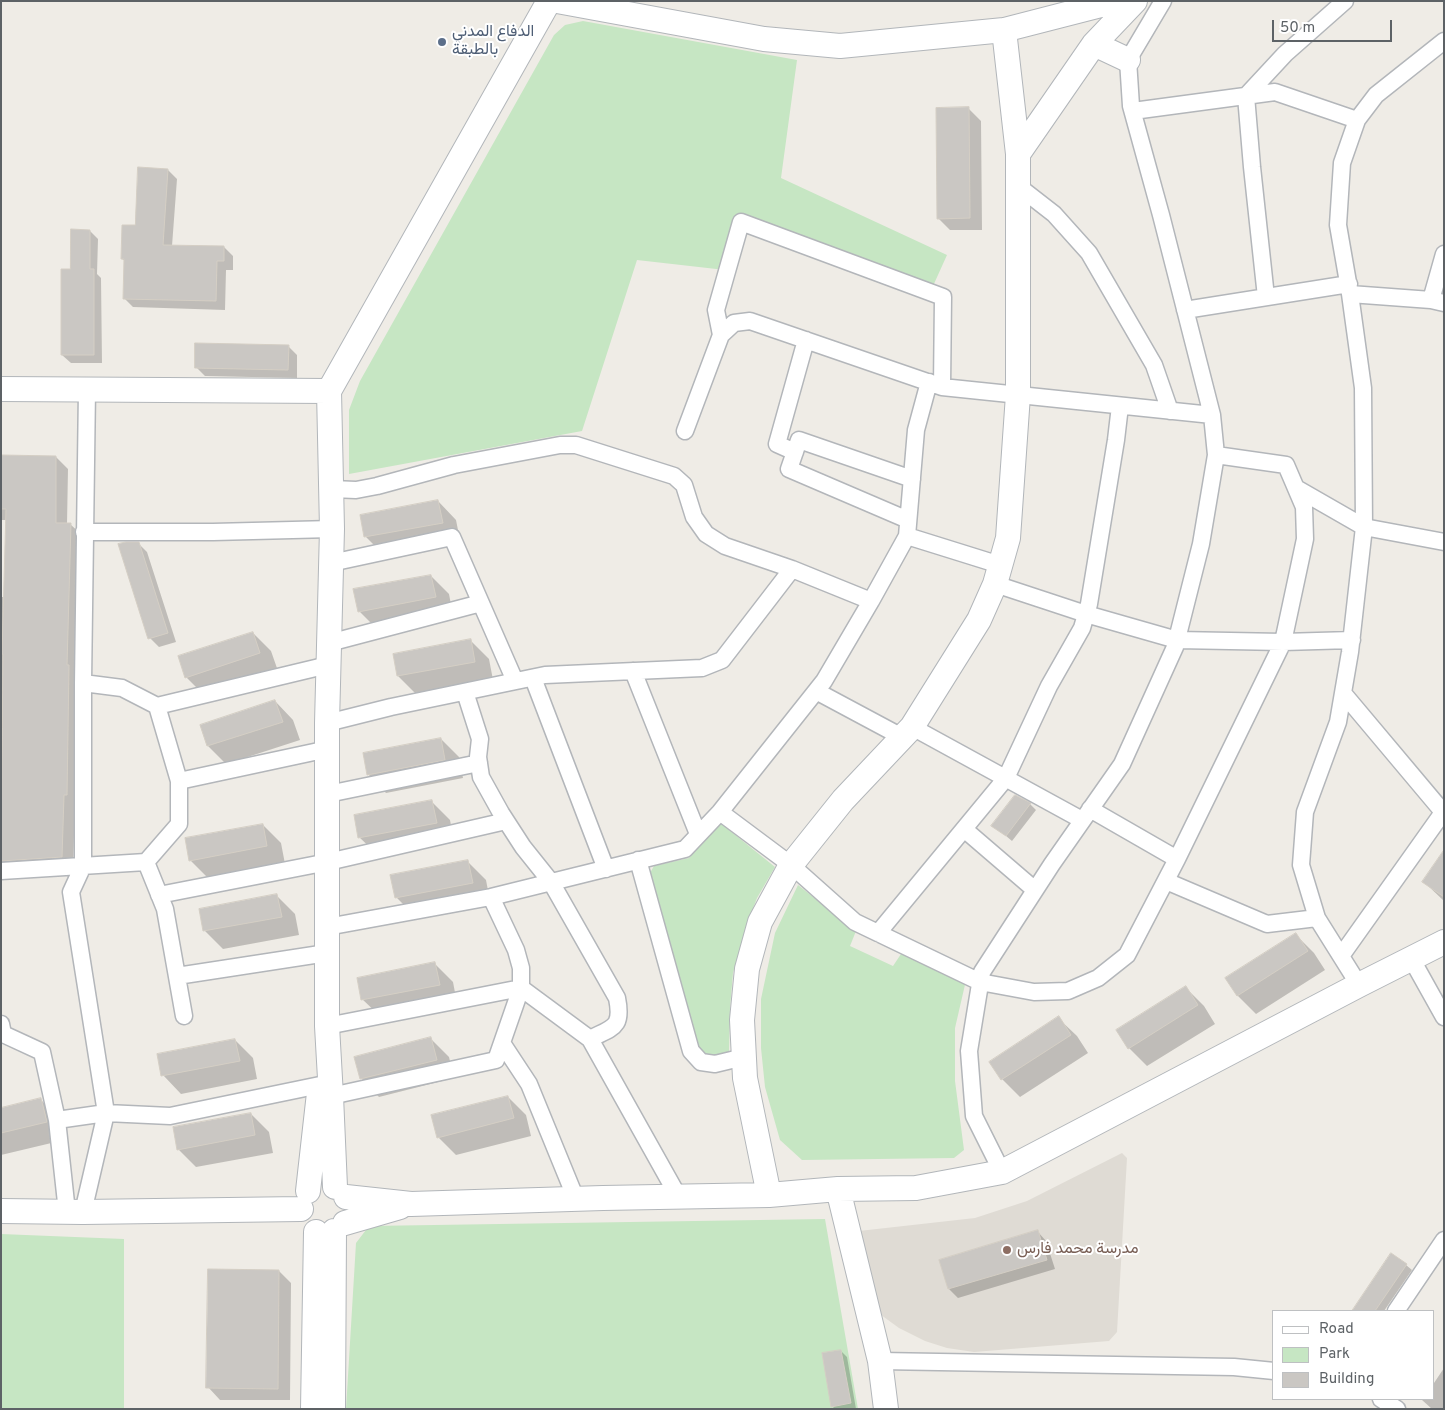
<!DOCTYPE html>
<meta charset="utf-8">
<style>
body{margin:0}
#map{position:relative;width:1445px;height:1410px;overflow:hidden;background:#efece6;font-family:Overpass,sans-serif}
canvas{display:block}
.frame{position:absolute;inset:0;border:2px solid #5d6266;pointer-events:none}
.legend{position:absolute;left:1272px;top:1310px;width:162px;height:90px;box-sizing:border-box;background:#fff;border:1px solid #bec0c2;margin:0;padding:6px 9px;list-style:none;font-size:15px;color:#5d6266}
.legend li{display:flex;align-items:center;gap:10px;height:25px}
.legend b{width:25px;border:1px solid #bec0c2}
.scale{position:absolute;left:1272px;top:20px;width:120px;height:22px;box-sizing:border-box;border:2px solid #5d6266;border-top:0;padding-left:6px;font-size:15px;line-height:18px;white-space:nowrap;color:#5d6266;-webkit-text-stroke:4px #fff;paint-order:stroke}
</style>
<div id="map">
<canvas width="1445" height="1410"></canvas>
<div class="frame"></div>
<ul class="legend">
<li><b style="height:6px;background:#fff"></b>Road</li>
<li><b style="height:14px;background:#c6e6c3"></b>Park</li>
<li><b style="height:14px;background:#cac7c3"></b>Building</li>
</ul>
<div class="scale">50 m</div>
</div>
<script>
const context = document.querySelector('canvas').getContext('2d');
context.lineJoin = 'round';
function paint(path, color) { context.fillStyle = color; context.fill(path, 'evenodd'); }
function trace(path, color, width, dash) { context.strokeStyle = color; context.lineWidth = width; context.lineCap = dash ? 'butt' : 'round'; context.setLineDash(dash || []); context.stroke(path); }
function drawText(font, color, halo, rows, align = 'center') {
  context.font = font + ' Overpass,Vazirmatn,sans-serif'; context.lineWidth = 4; context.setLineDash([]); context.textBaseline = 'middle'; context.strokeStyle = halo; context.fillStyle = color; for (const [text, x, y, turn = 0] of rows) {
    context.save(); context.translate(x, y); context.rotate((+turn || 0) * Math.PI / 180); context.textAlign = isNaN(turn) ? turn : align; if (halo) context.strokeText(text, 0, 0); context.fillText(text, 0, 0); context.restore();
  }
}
paint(new Path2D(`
 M 1122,1153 L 1127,1158 L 1117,1332 L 1109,1341 L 974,1352 L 947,1348 L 925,1341 L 899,1328 L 877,1312 L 859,1231 L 975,1218 L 1027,1201 Z`), '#dfdbd4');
paint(new Path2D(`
 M 583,21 L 797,60 L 781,178 L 947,255 L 933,286 L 749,223 L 734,271 L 637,260 L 582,431 L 349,474 L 349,410 L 360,381 L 554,35 L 565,25 Z
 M 718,821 L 775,867 L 757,898 L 746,927 L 733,973 L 730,1008 L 729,1053 L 701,1059 L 647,878 L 654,866 L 689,858 Z
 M 798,885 L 856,931 L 850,946 L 893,966 L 903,951 L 967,976 L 955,1028 L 955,1081 L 964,1150 L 954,1158 L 802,1160 L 780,1140 L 765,1087 L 761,1048 L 761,999 L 775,933 Z
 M 825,1219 L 858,1409 L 346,1409 L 356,1243 L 369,1226 Z
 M 1,1234 L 124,1239 L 124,1409 L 1,1409 Z`), '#c6e6c3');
paint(new Path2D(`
 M 969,109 L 981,121 L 982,230 L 950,230 L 938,218 Z
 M 168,170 L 177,179 L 172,246 L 224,247 L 233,256 L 233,270 L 226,270 L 225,310 L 133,307 L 124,298 L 125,261 L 122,259 L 136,226 Z
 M 90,231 L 98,239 L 97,274 L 101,278 L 102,363 L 71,363 L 62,355 L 71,270 Z
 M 288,346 L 297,355 L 297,378 L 205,376 L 196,367 Z
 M 1,457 L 56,457 L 68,469 L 67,524 L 70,524 L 83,536 L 73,869 L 1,872 L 1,805 L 3,728 L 1,728 L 1,597 L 5,597 L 7,520 L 1,520 Z
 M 438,501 L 456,520 L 460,540 L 384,555 L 366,537 L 362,516 Z
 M 138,543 L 147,552 L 176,642 L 159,647 L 150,638 Z
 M 431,576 L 449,594 L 453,615 L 377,629 L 359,611 Z
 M 253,633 L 271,651 L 278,671 L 204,695 L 186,677 Z
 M 471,641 L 489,659 L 493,680 L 416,694 L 398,676 Z
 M 275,701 L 293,720 L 300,740 L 226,764 L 208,746 Z
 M 441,739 L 459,757 L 463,778 L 386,793 L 368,774 Z
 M 432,802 L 450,820 L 454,841 L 378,855 L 359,837 Z
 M 1030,804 L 1036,810 L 1012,841 L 993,825 Z
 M 263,825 L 281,843 L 285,864 L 208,878 L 190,860 Z
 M 1444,852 L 1444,901 L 1424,882 Z
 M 468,862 L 486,880 L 490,901 L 414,915 L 396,897 Z
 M 277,896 L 295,914 L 299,935 L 223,949 L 205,931 Z
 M 1296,935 L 1314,953 L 1325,970 L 1256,1014 L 1238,996 L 1227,978 Z
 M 435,964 L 453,982 L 457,1003 L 381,1017 L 362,999 Z
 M 1186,988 L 1204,1006 L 1215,1024 L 1147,1066 L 1129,1048 Z
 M 1058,1018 L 1077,1036 L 1088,1053 L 1020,1097 L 1002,1079 Z
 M 431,1039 L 449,1057 L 454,1078 L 379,1097 L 361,1078 Z
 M 235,1040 L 253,1058 L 257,1079 L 181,1094 L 163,1075 Z
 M 508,1097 L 526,1115 L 531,1136 L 456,1155 L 438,1137 Z
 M 41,1100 L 59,1118 L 64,1140 L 1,1155 L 1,1109 Z
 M 251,1114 L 269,1132 L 273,1153 L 196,1167 L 178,1149 Z
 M 1038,1232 L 1046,1241 L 1055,1269 L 958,1298 L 949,1289 L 941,1260 Z
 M 1392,1255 L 1406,1265 L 1412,1270 L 1384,1311 L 1353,1311 Z
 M 279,1271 L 291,1283 L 290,1400 L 220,1400 L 208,1387 Z
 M 841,1351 L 847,1357 L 856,1409 L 835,1409 L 832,1406 Z
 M 1444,1368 L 1444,1409 L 1432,1409 L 1422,1400 L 1423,1399 L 1434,1399 L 1434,1383 Z`), '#0003');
const building = new Path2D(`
 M 969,107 L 970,218 L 937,219 L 936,108 Z
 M 138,167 L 168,169 L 163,245 L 224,246 L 224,261 L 217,261 L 216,301 L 123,299 L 124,259 L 121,259 L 122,225 L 135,225 Z
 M 71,229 L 90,230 L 90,269 L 94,269 L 94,355 L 61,355 L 61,269 L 70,269 Z
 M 195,343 L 289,345 L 288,370 L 195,368 Z
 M 1,455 L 56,456 L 56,523 L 71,523 L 67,665 L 69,665 L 67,795 L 64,795 L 62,857 L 1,861 L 3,654 L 2,654 L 6,509 L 1,509 Z
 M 438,500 L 443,523 L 364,537 L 360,515 Z
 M 126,542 L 139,542 L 168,633 L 148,639 L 118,544 Z
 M 431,575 L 436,597 L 358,612 L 353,589 Z
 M 253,632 L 260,653 L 185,678 L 178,656 Z
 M 471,639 L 475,662 L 397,676 L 393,654 Z
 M 275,700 L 283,722 L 207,746 L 200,725 Z
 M 441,738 L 445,760 L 367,775 L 363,753 Z
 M 1015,795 L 1031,803 L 1006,836 L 991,826 Z
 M 432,800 L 437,823 L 358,838 L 354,815 Z
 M 263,824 L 267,846 L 189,861 L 185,838 Z
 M 1444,850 L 1444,897 L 1422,882 Z
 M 468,860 L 473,883 L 395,898 L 390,875 Z
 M 277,894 L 282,917 L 203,931 L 199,909 Z
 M 1296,933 L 1308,951 L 1237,996 L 1225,978 Z
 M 435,962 L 440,985 L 361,1000 L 357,978 Z
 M 1186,986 L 1198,1005 L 1128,1049 L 1116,1030 Z
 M 1059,1016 L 1071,1035 L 1001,1080 L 989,1062 Z
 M 431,1037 L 437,1060 L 360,1079 L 354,1057 Z
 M 235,1039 L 240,1061 L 161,1076 L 157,1054 Z
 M 508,1096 L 514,1118 L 437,1138 L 431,1115 Z
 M 41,1098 L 47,1122 L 1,1133 L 1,1108 Z
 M 251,1113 L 255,1135 L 177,1150 L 173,1127 Z
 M 1038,1230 L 1047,1260 L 948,1289 L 939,1260 Z
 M 1391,1253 L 1407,1264 L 1390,1289 L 1375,1311 L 1352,1311 Z
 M 208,1269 L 279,1270 L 278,1389 L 206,1388 Z
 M 841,1350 L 851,1403 L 831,1407 L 822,1353 Z`);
paint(building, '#cac7c3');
trace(building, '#d4cec4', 1);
const street = new Path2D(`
 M 1133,111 L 1275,92 L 1357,120
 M 1018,186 L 1054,214 L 1089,253 L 1154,365 L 1170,411
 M 1444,254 L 1431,300 L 1444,303
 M 1350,294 L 1431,300
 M 1266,297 L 1252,167 L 1246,96 L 1285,54 L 1345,1
 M 1185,310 L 1349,284
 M 721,335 L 716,310 L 741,222 L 943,297 L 942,387
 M 685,431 L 721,335 L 734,323 L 750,321 L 942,387 L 1212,415
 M 795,452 L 777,444 L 806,340
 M 1296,488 L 1364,527 L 1444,542
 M 332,489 L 356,490 L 377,486 L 454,465 L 560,445 L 576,445 L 674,476 L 684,485 L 694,517 L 706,534 L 725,546 L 792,569 L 871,601
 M 908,520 L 789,469 L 799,440 L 912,479
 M 84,532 L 213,532 L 332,529
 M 907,536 L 1000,565
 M 331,563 L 452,537 L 515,681
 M 995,584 L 1086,614 L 1177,640 L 1283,642 L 1305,539 L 1304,507 L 1286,465 L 1216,455
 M 329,643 L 481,603
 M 633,671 L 698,834
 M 533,678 L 606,869
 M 83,683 L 122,688 L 157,706 L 179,781 L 179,824 L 146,862
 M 816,691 L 902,737
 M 465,692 L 480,739 L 478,757 L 481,777 L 501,813 L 523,847 L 551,882 L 617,998 C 623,1028 613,1027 590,1039
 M 1343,693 L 1443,812
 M 157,706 L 328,665
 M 327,723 L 391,707 L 545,675 L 702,668 L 722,660 L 792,569
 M 912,727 L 1082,820
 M 179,781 L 328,749
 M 328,794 L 479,763
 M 1090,809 L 1177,859 L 1283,642 L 1352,640
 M 720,812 L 791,865 L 855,922 L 980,982 L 1034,992 L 1068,991 L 1098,978 L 1127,955 L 1177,859
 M 964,829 L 1035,890
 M 638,860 L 691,1051 L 701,1062 L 715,1064 L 744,1057
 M 1,871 L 146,862 L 165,909 L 184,1016
 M 1166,881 L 1267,924 L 1317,918
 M 159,895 L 328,862 L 506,821
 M 327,927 L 491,897 L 685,849 L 720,812 L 824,681 L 871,601 L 907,536 L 916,430 L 929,382
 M 878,933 L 1006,778 L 1049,686 L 1082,628 L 1089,604 L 1116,440 L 1120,406
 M 1341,956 L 1444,811
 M 1411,958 L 1444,1017
 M 177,976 L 327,953
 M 1359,985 L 1317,918 L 1301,865 L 1305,812 L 1338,722 L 1350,652 L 1364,527 L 1363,388 L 1350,294 L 1338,225 L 1342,163 L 1357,120 L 1376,95 L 1444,41
 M 1,1024 L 3,1034 L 42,1052 L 57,1120 L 67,1212
 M 327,1026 L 521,988 L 590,1039 L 678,1196
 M 502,1043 L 529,1084 L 576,1199
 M 331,1096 L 496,1060 L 521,988 L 521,968 L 516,950 L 491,897
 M 57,1120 L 106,1113 L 71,892 L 83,866 L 83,683 L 87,389
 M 1002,1172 L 974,1116 L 969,1051 L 982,972 L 1052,864 L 1122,764 L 1175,647 L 1201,544 L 1216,455 L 1212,415 L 1161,215 L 1131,106 L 1128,60 L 1163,1
 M 83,1212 L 106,1113 L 170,1116 L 320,1085
 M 1396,1311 L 1444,1240
 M 880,1361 L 1234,1367 L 1274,1371
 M 1381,1399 L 1397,1409`);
const secondary = new Path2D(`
 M 557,1 L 764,39 L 840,46 L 1004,30 L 1117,1
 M 1094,44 L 1128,60
 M 1018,154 L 1094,44 L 1135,1
 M 1,389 L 329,391
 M 335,1187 L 331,1096 L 327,1026 L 327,723 L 332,529 L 329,391 L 549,1
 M 838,1189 L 880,1361 L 886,1409
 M 308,1191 L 319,1093
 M 769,1195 L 745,1078 L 742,1020 L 747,969 L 760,922 L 791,865 L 843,800 L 912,727 L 979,620 L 995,584 L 1008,538 L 1018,395 L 1018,154 L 1004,30
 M 346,1197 L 411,1204 L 603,1198 L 769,1195 L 838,1189 L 916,1188 L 1002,1172 L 1359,985 L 1444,942
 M 1,1211 L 83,1212 L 301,1209
 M 345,1223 L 400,1207
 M 313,1409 L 316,1232
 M 333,1409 L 334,1231`);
trace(street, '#b3b6ba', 19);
trace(secondary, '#b2b6ba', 26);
trace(street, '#fff', 16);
trace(secondary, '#fff', 24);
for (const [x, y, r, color] of [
 [442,42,5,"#5c6f8a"],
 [1007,1250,5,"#8d6e63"]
]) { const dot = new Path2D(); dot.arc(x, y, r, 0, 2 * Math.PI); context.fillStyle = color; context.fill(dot); trace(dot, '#fff', 2); }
drawText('16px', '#4e5e75', '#fff', [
 ["الدفاع المدني",452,33],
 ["بالطبقة",452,51]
], 'left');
drawText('16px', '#785e54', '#fff', [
 ["مدرسة محمد فارس",1017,1250]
], 'left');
</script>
